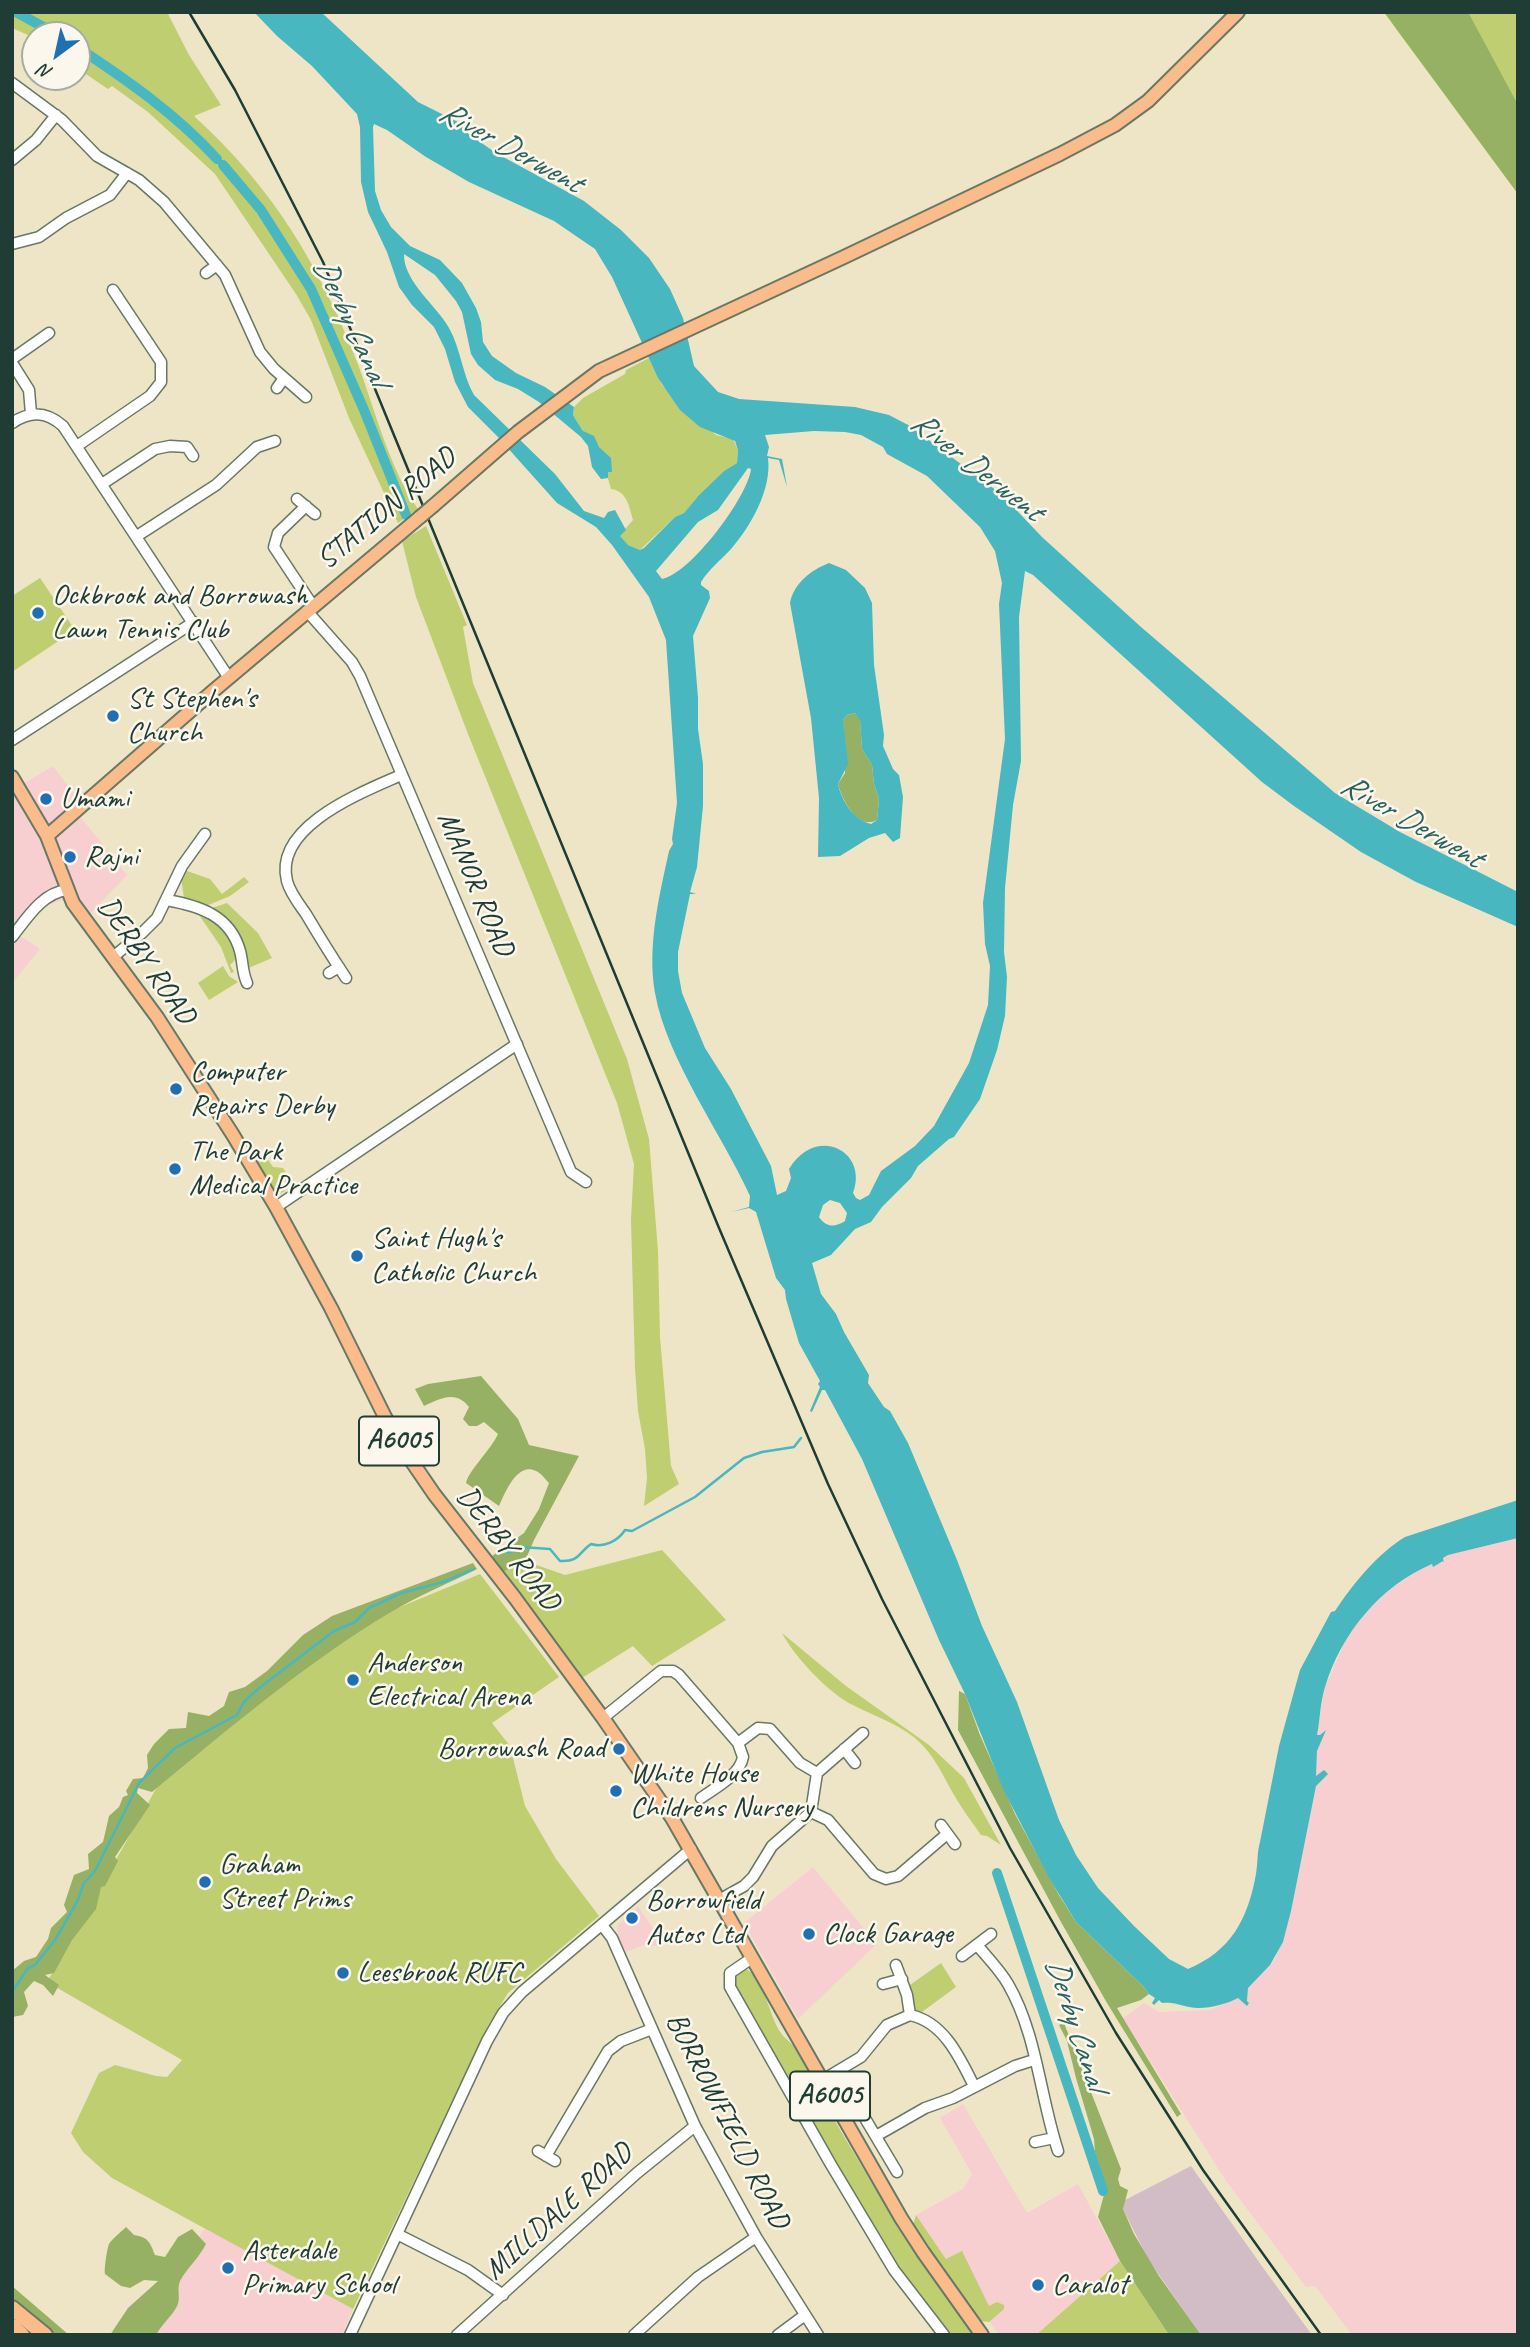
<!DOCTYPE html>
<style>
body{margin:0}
#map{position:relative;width:1530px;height:2347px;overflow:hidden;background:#eee5c6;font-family:Caveat,sans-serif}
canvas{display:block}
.frame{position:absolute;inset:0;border:14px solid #1f3d34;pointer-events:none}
.north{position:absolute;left:21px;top:21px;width:70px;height:70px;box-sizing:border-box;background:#fbf7ec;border:2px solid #a3ada2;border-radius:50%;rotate:213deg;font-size:19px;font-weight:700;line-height:28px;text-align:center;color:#1f3d34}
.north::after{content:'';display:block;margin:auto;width:24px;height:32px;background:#1f6fb2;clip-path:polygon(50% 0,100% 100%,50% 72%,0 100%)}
</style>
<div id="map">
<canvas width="1530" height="2347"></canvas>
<div class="frame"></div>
<div class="north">N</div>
</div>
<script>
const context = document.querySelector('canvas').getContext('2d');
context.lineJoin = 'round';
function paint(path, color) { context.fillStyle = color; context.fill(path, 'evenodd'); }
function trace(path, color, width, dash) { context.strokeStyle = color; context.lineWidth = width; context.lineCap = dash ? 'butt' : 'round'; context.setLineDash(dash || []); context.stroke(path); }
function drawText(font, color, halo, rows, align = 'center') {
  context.font = font + ' Caveat,sans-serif'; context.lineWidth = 5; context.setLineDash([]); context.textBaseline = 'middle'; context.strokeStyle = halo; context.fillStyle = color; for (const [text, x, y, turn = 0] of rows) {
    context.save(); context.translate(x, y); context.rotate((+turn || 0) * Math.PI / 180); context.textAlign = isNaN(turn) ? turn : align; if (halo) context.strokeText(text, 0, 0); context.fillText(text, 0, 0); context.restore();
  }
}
paint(new Path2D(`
 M 53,766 L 78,799 L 79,815 L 127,875 L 87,917 L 73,896 L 40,908 L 19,935 L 40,949 L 12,983 L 12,786 L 15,789 Z
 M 1518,1538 L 1518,2335 L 1352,2335 L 1315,2286 L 1306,2287 L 1226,2181 L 1123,2018 L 1144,2003 L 1159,2012 L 1210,2010 L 1238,1998 L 1247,2005 L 1248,1987 L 1275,1959 L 1286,1931 L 1316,1786 L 1324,1770 L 1316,1777 L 1317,1751 L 1324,1730 L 1320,1736 L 1317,1735 L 1324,1689 L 1346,1639 L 1364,1614 L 1389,1590 L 1420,1569 L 1432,1564 L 1436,1565 L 1447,1555 Z
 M 813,1867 L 877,1944 L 798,2019 L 744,1923 Z
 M 638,1906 L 663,1943 L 657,1946 L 644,1945 L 626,1952 L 618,1938 L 617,1926 Z
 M 963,2104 L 1027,2213 L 1078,2184 L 1120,2261 L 1036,2335 L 999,2335 L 916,2215 L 963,2189 L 972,2174 L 940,2118 Z
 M 205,2228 L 353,2309 L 342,2335 L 131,2335 Z`), '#f7cfd1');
paint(new Path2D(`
 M 1191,2166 L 1264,2269 L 1312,2335 L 1201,2335 L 1198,2331 L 1148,2259 L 1123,2209 L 1125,2200 Z`), '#d2bdc6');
paint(new Path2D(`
 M 12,12 L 167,12 L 189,55 L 221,105 L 194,116 C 274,189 320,266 359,367 C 375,411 391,472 418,509 L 398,523 L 349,418 L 311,320 L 296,294 L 215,174 L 148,112 L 112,86 L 108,89 L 77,68 L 77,35 L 35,35 L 35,38 L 12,28 Z
 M 1384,12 L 1518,12 L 1518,194 L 1399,33 Z
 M 649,358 L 662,385 L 716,435 L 733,439 L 738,450 L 737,463 L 724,471 L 699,495 L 684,513 L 675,517 L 640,550 L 628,545 L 619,536 L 633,520 C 629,506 627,491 611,489 L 599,447 L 583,431 L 573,415 L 574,407 L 583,398 L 625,374 L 626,370 Z
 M 426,526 L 467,625 L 463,627 L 473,683 L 627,1059 L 649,1139 L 658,1251 L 660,1337 L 671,1466 L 679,1484 L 644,1506 L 647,1478 L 645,1449 L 638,1411 L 635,1368 L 631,1220 L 634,1164 L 617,1103 L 468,734 L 416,597 L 402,541 Z
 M 40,578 L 75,630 L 12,672 L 12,596 Z
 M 184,870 L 210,879 L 222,894 L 244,877 L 249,882 L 230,896 L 206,906 L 184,898 L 181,878 Z
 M 227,903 L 258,933 L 272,958 L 246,969 C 242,937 236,930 212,908 Z
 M 204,913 C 221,926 232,936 237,958 L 230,965 L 234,972 L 231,973 L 221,947 L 199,915 Z
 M 223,966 L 229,976 L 238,982 L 209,1000 L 198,983 Z
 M 264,1154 L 273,1167 L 283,1168 L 294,1185 L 280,1194 L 276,1192 L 255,1160 Z
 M 662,1550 L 726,1620 L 652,1666 L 633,1646 L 582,1678 L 503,1572 L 525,1561 L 565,1575 Z
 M 480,1574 L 559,1677 L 492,1723 L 510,1746 L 525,1806 L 556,1859 L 599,1916 L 508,1993 L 489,2024 L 353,2309 L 112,2178 L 83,2152 L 71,2133 L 99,2073 L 115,2065 L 156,2076 L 167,2077 L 182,2060 L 47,1982 L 166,1771 L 366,1621 Z
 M 782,1633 L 846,1686 L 929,1745 L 964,1778 L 1001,1845 L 987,1836 L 981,1835 C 972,1822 962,1809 954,1795 C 942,1774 934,1754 915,1738 C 896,1723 874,1716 853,1705 C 829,1694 794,1656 782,1633 Z
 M 941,1963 L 956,1987 L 922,2012 L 914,2010 L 910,1985 Z
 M 741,1968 C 763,1969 769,2018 781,2033 C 785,2039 792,2043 796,2049 C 813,2075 826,2106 842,2133 C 883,2202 925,2273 975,2335 L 948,2335 L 893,2262 L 733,1987 L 733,1977 Z
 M 916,2215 L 946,2259 L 962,2251 L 989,2306 L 997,2302 L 1004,2305 L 1004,2309 L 989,2322 L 980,2321 L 937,2264 L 913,2225 Z
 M 1120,2261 L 1169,2335 L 1036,2335 Z`), '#bece71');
paint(new Path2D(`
 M 1384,12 L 1468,12 L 1518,105 L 1518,194 Z
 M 855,713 L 860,719 L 862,749 L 872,765 L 874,784 L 879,799 L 877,820 C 857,831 842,799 838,784 L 845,773 L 843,720 L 847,715 Z
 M 481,1376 L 518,1419 L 529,1445 L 579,1456 L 534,1540 L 525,1561 L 503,1572 L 492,1556 L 524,1533 L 539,1509 L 549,1483 C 545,1479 541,1473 536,1471 C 517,1461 504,1495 499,1506 L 466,1483 C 469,1470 490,1451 498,1434 L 484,1422 L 477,1426 L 469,1426 L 463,1419 L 469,1407 C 456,1390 441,1398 424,1406 L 415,1389 L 428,1384 Z
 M 473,1563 L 477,1569 C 449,1583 418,1596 391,1612 C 307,1662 227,1730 152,1792 L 138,1788 L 137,1793 L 150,1805 L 115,1857 L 118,1861 L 105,1886 L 101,1887 L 96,1909 L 72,1940 L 54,1973 L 45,1975 L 59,1985 L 53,1996 L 43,1985 L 34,1981 L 24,1992 L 28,2006 L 23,2015 L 12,2017 L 12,1971 L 24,1961 L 36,1957 L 48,1939 L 51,1928 L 67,1912 L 64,1905 L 74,1875 L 89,1869 L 88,1854 L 103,1842 L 109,1816 L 119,1807 L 123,1797 L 128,1795 L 126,1791 L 133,1779 L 143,1778 L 148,1768 L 147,1755 L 154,1744 L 169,1729 L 186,1728 L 188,1712 L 209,1716 L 224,1706 L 229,1692 L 245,1687 L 267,1671 L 303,1635 L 332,1616 Z
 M 959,1691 L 965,1694 L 980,1735 L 1015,1814 L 1059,1895 L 1076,1922 L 1143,1986 L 1149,1994 L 1141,2000 L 1117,2008 L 1181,2114 L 1177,2117 L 1107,2003 L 1061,1922 L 958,1730 Z
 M 1064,2023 L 1121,2169 L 1118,2179 L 1120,2186 L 1128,2190 L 1123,2209 L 1134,2234 L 1159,2276 L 1201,2335 L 1169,2335 L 1120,2261 L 1098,2217 L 1106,2187 L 1095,2152 L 1094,2139 L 1076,2078 L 1067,2041 L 1059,2025 Z
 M 126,2227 L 134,2235 C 148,2237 150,2242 155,2255 L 165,2257 L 178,2237 L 192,2229 L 206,2244 C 199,2258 187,2268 180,2281 C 176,2290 182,2299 176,2308 C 171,2317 162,2324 156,2335 L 110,2335 L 128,2308 L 158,2281 L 144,2280 L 130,2288 L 121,2286 L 105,2274 C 104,2269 107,2249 109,2244 C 112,2239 121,2232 126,2227 Z
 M 12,2286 L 69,2335 L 56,2335 L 12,2298 Z`), '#96b163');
paint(new Path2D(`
 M 254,12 L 321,12 L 418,102 L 462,124 L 463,130 L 496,153 L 584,201 L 621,230 L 649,258 L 670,289 L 683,318 L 694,366 L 718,392 L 739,399 L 855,407 L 889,415 L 910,426 L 1001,494 L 1042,537 L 1141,627 L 1335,793 L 1400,832 L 1518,892 L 1518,927 L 1416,882 L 1361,852 L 1294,806 L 1262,782 L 1033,575 L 1025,571 L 1019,617 L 1021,761 L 1013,805 L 1005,888 L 1004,952 L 1007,977 L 1005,1016 L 997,1050 L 980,1099 L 954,1137 L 949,1139 L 918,1166 L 911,1178 L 882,1207 L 871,1222 L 855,1229 L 831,1255 L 812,1263 L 821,1294 L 836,1314 L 844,1332 L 869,1375 L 868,1383 L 884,1407 L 890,1411 L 908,1443 L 957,1560 L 982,1626 L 1017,1702 L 1059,1820 L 1076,1855 L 1098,1888 L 1134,1926 L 1169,1959 L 1188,1969 C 1231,1951 1248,1919 1256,1874 C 1258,1862 1257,1852 1260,1842 L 1279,1746 L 1300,1670 L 1331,1612 L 1335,1611 C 1353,1584 1377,1554 1405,1537 L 1518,1500 L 1518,1538 L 1448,1555 L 1443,1558 L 1444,1563 L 1443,1561 L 1433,1567 L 1432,1564 C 1380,1586 1341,1634 1325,1687 C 1320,1703 1320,1720 1317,1735 L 1320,1735 L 1326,1730 L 1317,1751 L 1316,1776 L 1324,1770 L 1328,1774 L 1316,1786 L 1291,1911 L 1283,1942 L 1270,1965 L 1248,1988 L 1247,2001 L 1249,2003 L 1247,2006 L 1238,1998 C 1225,2005 1204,2010 1189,2007 C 1178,2005 1174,2002 1162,2003 L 1159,2000 L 1154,2005 L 1152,2003 L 1155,1998 L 1149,1994 L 1143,1986 L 1076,1922 L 1048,1876 L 1003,1789 L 965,1694 L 939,1640 L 862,1459 L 825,1390 L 822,1390 L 812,1412 L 810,1411 L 820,1387 L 818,1384 L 820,1381 L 799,1343 L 786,1299 L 785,1290 L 776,1278 L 756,1212 L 749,1208 L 731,1212 L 749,1207 L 750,1196 C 722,1134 667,1060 655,993 C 647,946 659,897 669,851 L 673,844 L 672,839 L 677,803 L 666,640 L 649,597 L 612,545 L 596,527 L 557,503 L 497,436 L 468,407 L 455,382 L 445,349 L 434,327 L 412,305 L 399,287 L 387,252 L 368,212 L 361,182 L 360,127 L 357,114 L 312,66 L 277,36 ZM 374,124 L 387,130 L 426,157 L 469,182 L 554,221 L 595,249 L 612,277 L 658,378 L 680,410 L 700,427 L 735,441 L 738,450 L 737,463 L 724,471 L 699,495 L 684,513 L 675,517 L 644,548 L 640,550 L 628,545 L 620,536 L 626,530 L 615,510 L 608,512 L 604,518 L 584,511 L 555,474 L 474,395 C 462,374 461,349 449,328 C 437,306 403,281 404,254 L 435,275 L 456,301 L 462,312 L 471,354 L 478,365 L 495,380 L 518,389 L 539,402 L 581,437 L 588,446 L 592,467 L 601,479 L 608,478 L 608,472 L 612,472 L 611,458 L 599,447 L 594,436 L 583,431 L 576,420 L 573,415 L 574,407 L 545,387 L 516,373 L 492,356 L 483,342 L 481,322 L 476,308 L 462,283 L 440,260 L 410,246 L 391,227 L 381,210 L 375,191 L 373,127 ZM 814,431 L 845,432 L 861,435 L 883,447 L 887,454 L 927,476 L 980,527 L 995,551 L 1002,583 L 999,604 L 1005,739 L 983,903 L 985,944 L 990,966 L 988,1005 L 969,1063 L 934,1126 L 915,1146 L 881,1171 L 869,1195 L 860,1200 L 856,1198 L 853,1193 C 869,1151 816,1124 789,1169 L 791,1178 L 786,1191 L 777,1195 L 771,1166 L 731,1089 L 705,1048 L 682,993 L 678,971 L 678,952 L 690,894 L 696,894 L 690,892 L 697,867 L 703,806 L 703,764 L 698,729 L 698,698 L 693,636 L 710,598 L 709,591 L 701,585 L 701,582 C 709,569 721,560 731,549 C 751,526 772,489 768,458 L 779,460 L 787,487 L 782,459 L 767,456 L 769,447 L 765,435 ZM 748,468 L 751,469 C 748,497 690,574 662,579 L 656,571 L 698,522 L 718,510 ZM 830,1200 L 840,1203 L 847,1213 L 845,1221 C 834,1228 826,1227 819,1217 L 823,1205 Z
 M 829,563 L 846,570 L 865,588 L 872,603 L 874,665 L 884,735 L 883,746 L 893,769 L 899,775 L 903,797 L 900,838 L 893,842 L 885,833 L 869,838 L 840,856 L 818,857 L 819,798 L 811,718 L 790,603 C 794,583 811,570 829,563 ZM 855,713 L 860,720 L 862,749 L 872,765 L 874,784 L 879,799 L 877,820 L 871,824 C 853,820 842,801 838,784 L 848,764 L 843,720 L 847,715 Z`), '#48b7c0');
trace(new Path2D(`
 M 508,1553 L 521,1547 L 550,1549 L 560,1561 C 580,1562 578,1553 591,1544 C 604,1548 618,1541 625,1530 L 632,1531 L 695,1497 L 744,1458 L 762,1452 L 794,1447 L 801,1438
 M 12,1992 L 28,1968 L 35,1965 L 55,1940 L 77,1902 L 84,1883 L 95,1871 L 139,1783 L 175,1748 L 237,1715 L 244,1702 L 258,1689 L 334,1631 L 355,1622 L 369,1608 L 401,1593 L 443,1582 L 474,1569`), '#48b7c0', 2.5);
trace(new Path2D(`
 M 16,12 L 58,35
 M 77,47 C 127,80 176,114 217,159
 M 223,165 L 261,210 L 311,289 L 364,410 L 406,515
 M 997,1873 L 1103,2191`), '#48b7c0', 10);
const minor = new Path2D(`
 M 12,83 L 62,120 L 97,156 L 139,180 L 164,202 L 225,275 L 260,352 L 274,369 L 306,397
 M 12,160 L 36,140 L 56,115
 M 12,244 L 39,237 L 66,218 L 110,195 L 127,173
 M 206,273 L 217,265
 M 12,359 L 49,333
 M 12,363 L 29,390 L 31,414
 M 277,388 L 284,378
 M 12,423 C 30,411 46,411 63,426 L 229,678
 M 77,446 L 150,396 L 161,382 L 161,362 L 113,290
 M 102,484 L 155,449 L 170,446 L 187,447 L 193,456
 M 297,499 L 315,514
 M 306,506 L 278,533 L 274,547 L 313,606
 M 137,536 L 216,485 L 257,447 L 275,441
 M 307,611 L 352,662 L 360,676 L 571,1172 L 586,1182
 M 12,740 L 194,622
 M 167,900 C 199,906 230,915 240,951 C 243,962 242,972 247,983
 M 12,937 C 27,918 42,893 67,890
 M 113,957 L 142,933 L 157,918 L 182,866 L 205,834
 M 329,973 L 339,967
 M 346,978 C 332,957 319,936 306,914 C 299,904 290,893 287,881 C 273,826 363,792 401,775
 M 276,1207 L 517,1044
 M 603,1718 L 661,1671 L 673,1671 L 679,1675 L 738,1743 L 743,1757 C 740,1775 715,1788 701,1798
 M 738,1743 L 758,1728 L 770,1729 L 800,1763 L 817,1773
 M 844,1749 L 855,1763
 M 811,1812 L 828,1820 L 874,1874 L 886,1879 L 898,1876 L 947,1834
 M 941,1825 L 955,1844
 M 719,1900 L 744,1886 L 753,1877 L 772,1846 L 811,1812 L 817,1773 L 863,1733
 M 602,1925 L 612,1938 L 695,2126 L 756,2237 L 818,2335
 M 977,1945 C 988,1958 1000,1970 1008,1984 C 1037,2034 1040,2097 1058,2151
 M 962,1956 L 991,1934
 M 752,1958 L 730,1973 L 730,1987 L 830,2163 L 894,2270 L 944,2335
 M 896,1965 L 907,1995 L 910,2015
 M 883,1984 L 902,1979
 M 821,2081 L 861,2057 L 887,2025 L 910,2015 C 944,2022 960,2058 974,2086
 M 866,2120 L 897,2172
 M 876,2136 L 925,2108 L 953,2098 L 1015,2066 L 1034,2060
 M 1035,2142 L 1054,2138
 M 538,2151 L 555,2161
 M 546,2156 L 608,2051 L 621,2041 L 652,2029
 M 397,2234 L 468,2270 L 503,2295
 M 350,2335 L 487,2041 L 503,2013 L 522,1992 L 691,1849
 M 457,2335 L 637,2173 L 695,2126
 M 634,2335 L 698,2277 L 756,2237
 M 778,2335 L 805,2315`);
const major = new Path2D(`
 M 433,506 L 518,432 L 599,371 L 844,257 L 1060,154 L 1115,125 L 1148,101 L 1238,12
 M 12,777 L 47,836 L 73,903 L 157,1017 L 233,1135 L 276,1207 L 331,1308 L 385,1417 L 406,1453 L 434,1494 L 515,1598 L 603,1718 L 672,1818 L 901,2218 L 923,2252 L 982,2335
 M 47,836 L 212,692 L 420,517`);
const highway = new Path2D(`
 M 12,2308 L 45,2335
 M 12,2326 L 22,2335`);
trace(minor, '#677867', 13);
trace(major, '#677867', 16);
trace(highway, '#677867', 18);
trace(minor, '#fff', 10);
trace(major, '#f9bc8a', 12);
trace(highway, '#f9bc8a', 14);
trace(new Path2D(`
 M 189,12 L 235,90 L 323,262 L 719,1228 L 828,1484 L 882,1599 L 1010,1848 L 1116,2033 L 1203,2170 L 1321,2335`), '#1f3d34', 2.5);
const majorBridge = new Path2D(`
 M 420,517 L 433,506`);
trace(majorBridge, '#677867', 16, []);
trace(majorBridge, '#f9bc8a', 12);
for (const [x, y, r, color] of [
 [38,613,7,"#1f6fb2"],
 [113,716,7,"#1f6fb2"],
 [46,799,7,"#1f6fb2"],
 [70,857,7,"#1f6fb2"],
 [176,1089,7,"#1f6fb2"],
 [175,1169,7,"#1f6fb2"],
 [357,1256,7,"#1f6fb2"],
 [353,1680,7,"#1f6fb2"],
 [619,1749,7,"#1f6fb2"],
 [616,1791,7,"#1f6fb2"],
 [205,1882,7,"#1f6fb2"],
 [632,1918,7,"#1f6fb2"],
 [809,1934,7,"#1f6fb2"],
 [343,1973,7,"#1f6fb2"],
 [228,2268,7,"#1f6fb2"],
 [1038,2285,7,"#1f6fb2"]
]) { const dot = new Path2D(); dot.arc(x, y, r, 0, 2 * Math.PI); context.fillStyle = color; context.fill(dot); trace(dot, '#fbf7ec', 2.5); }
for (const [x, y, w] of [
 [399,1441,80],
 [830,2096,80]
]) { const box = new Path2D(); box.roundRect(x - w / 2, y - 24.5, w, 49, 5); context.fillStyle = '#fbf7ec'; context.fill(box); trace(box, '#1f3d34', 2); }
drawText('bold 28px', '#1f3d34', null, [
 ["A6005",399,1441],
 ["A6005",830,2096]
]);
drawText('30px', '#1f3d34', '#fbf7ec', [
 ["STATION ROAD",387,509,-40],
 ["MANOR ROAD",475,884,67],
 ["DERBY ROAD",146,961,55],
 ["DERBY ROAD",508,1549,52],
 ["BORROWFIELD ROAD",727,2121,63],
 ["MILLDALE ROAD",559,2212,-42]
]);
drawText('30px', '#1f3d34', '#fbf7ec', [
 ["Ockbrook and Borrowash",52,596],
 ["Lawn Tennis Club",52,630],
 ["St Stephen's",127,699],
 ["Church",127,733],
 ["Umami",60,799],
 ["Rajni",84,857],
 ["Computer",190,1072],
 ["Repairs Derby",190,1106],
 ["The Park",189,1152],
 ["Medical Practice",189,1186],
 ["Saint Hugh's",371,1239],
 ["Catholic Church",371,1273],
 ["Anderson",367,1663],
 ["Electrical Arena",367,1697],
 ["Borrowash Road",605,1749,"right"],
 ["White House",630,1774],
 ["Childrens Nursery",630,1808],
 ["Graham",219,1865],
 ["Street Prims",219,1899],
 ["Borrowfield",646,1901],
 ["Autos Ltd",646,1935],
 ["Clock Garage",823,1934],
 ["Leesbrook RUFC",357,1973],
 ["Asterdale",242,2251],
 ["Primary School",242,2285],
 ["Caralot",1052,2285]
], 'left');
drawText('italic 32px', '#2b625e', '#fbf7ec', [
 ["River Derwent",510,148,29],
 ["Derby Canal",350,322,65],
 ["River Derwent",976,467,38],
 ["River Derwent",1411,822,30],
 ["Derby Canal",1075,2024,72]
]);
</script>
